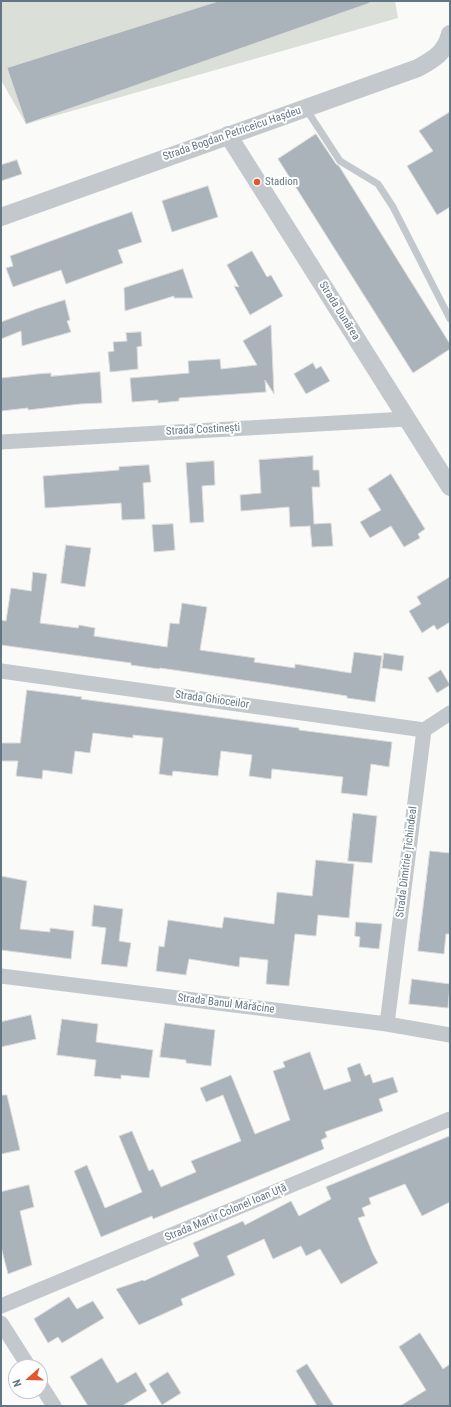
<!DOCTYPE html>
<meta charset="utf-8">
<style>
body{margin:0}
#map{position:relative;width:451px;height:1407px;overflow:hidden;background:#fafaf8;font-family:"Roboto Condensed",sans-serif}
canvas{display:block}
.frame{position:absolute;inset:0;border:2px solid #657683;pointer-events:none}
.north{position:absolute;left:8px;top:1359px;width:40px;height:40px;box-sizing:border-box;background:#fff;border:1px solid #c1c8cd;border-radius:50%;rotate:250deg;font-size:11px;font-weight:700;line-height:16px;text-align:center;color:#657683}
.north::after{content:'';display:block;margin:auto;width:14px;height:18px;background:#e4572e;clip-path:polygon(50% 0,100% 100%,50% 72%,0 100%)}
</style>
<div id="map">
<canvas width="451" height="1407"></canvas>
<div class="frame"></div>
<div class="north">N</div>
</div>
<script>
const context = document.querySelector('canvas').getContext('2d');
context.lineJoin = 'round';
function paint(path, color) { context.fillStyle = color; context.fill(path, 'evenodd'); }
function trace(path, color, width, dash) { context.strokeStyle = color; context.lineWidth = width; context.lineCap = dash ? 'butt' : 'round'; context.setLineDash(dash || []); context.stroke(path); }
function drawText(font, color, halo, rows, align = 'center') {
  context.font = font + ' "Roboto Condensed",sans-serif'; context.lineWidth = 4; context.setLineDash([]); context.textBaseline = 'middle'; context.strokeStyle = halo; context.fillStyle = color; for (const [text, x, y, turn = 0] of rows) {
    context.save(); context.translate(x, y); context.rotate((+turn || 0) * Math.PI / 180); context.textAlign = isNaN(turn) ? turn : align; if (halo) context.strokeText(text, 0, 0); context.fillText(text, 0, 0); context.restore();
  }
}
paint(new Path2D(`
 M 1,1 L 395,1 L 398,18 L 26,124 L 1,80 Z`), '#dadfd7');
const building = new Path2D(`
 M 219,1 L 369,1 L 370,3 L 26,124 L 7,68 Z
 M 450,112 L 450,207 L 437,215 L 407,166 L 433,151 L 419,131 Z
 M 316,134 L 336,164 L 339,166 L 450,344 L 450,349 L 413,373 L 278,159 Z
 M 17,160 L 22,174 L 1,181 L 1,165 Z
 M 208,186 L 218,217 L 172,232 L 162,201 Z
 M 132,212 L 142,242 L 118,250 L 123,263 L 66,284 L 61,270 L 13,287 L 6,268 L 13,266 L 10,256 L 97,224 Z
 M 252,251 L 267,277 L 271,275 L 283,296 L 250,315 L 234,286 L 239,287 L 227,265 Z
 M 183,269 L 193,298 L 174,298 L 174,296 L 125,311 L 124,288 Z
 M 65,300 L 70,320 L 67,321 L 71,332 L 22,346 L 21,331 L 1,339 L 1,322 L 36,309 Z
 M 271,325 L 274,394 L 265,380 L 266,392 L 179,398 L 179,401 L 158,403 L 158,400 L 132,402 L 130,378 L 189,373 L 188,361 L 220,359 L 221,369 L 257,365 L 243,341 Z
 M 141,332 L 142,346 L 137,347 L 138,369 L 110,372 L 108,352 L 114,351 L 113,342 L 127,341 L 126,333 Z
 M 313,363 L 316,369 L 321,366 L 330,381 L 306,394 L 294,374 Z
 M 100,372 L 102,403 L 80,404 L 28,410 L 28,408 L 1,411 L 1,378 L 37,374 L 51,373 L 51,376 Z
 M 313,456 L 313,470 L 319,470 L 320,487 L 312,487 L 314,524 L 331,523 L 333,546 L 312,547 L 310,526 L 290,527 L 289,507 L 241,511 L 240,495 L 261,493 L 259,460 Z
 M 214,461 L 215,485 L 202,486 L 204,522 L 190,523 L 186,463 Z
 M 149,465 L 151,482 L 143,483 L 145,519 L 122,520 L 121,503 L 45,508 L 43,476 L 119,470 L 119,467 Z
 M 391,474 L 425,529 L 418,534 L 420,538 L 404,547 L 391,526 L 370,538 L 360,522 L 381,510 L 368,489 Z
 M 173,524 L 175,550 L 154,552 L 152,525 Z
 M 66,545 L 91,548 L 85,587 L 61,583 Z
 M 33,572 L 47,574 L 40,623 L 78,628 L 79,625 L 95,628 L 94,636 L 167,647 L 170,623 L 179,624 L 182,603 L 207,607 L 200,650 L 255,658 L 254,662 L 295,668 L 295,664 L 351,673 L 354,652 L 382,656 L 375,702 L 347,698 L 347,696 L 270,684 L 160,668 L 159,669 L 131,665 L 131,663 L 1,645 L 1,620 L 6,621 L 11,588 L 31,591 Z
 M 450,577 L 450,622 L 437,630 L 434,625 L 422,633 L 409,611 L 421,604 L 417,597 Z
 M 384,653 L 404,656 L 402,671 L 382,668 Z
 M 441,670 L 450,685 L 437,693 L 428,678 Z
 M 27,690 L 82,697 L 81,699 L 299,728 L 299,730 L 392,742 L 389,767 L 371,764 L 367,796 L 341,793 L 343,777 L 272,769 L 271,779 L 249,776 L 252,755 L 221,751 L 218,776 L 173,771 L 172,776 L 159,774 L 163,738 L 133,735 L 133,738 L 93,733 L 90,753 L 75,751 L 72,774 L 43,770 L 42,779 L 16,776 L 18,761 L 1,761 L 1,743 L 20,743 Z
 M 353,813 L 377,816 L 372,863 L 348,861 Z
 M 430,851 L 450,853 L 450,934 L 446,934 L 444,954 L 418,951 Z
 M 316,860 L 354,864 L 349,918 L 318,915 L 316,936 L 295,934 L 289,986 L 266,984 L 268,960 L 240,957 L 239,967 L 189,959 L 186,975 L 156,971 L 159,946 L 164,947 L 168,920 L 222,928 L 224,917 L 274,924 L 277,892 L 312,896 Z
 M 1,876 L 27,881 L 20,929 L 50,932 L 50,928 L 74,931 L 71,959 L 1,950 Z
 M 94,905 L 123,909 L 119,941 L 131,943 L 127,967 L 101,964 L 106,928 L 92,926 Z
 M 356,922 L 382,924 L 379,949 L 359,947 L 360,937 L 355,936 Z
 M 412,979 L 450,984 L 448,1008 L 409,1004 Z
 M 31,1015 L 36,1039 L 1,1047 L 1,1022 Z
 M 62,1019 L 98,1024 L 96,1042 L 153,1050 L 149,1078 L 121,1075 L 121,1079 L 94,1076 L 96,1060 L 57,1055 Z
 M 165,1023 L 215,1030 L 211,1066 L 186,1063 L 186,1060 L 160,1057 Z
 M 310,1052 L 324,1090 L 351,1081 L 347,1068 L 360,1063 L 365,1076 L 370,1074 L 373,1083 L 393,1077 L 398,1092 L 379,1099 L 383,1111 L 325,1132 L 327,1137 L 321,1140 L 324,1149 L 153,1219 L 152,1216 L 101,1237 L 74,1171 L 87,1165 L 105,1208 L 142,1192 L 119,1136 L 132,1131 L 149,1171 L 153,1169 L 161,1187 L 196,1172 L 191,1161 L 241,1141 L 223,1095 L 206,1102 L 200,1088 L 231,1075 L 255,1134 L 290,1120 L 273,1071 L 285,1067 L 283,1062 Z
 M 1,1095 L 7,1095 L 20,1150 L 1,1154 Z
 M 450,1136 L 450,1202 L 422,1216 L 405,1184 L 369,1198 L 371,1204 L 362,1208 L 365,1216 L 358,1218 L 373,1254 L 378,1263 L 341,1284 L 320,1249 L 306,1256 L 301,1246 L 273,1259 L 264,1239 L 227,1256 L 235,1275 L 181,1299 L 183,1305 L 139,1325 L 116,1289 L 143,1280 L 144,1281 L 199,1256 L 193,1243 L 243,1221 L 245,1225 L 291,1201 L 299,1216 L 331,1199 L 326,1187 Z
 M 29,1185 L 34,1207 L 20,1211 L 32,1265 L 8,1274 L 1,1247 L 1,1192 Z
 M 69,1297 L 77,1309 L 93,1301 L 104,1318 L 62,1343 L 58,1337 L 48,1343 L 34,1319 Z
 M 420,1333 L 443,1369 L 450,1364 L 450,1406 L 400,1406 L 426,1390 L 399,1347 Z
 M 102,1358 L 117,1383 L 136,1372 L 147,1391 L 122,1406 L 88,1406 L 70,1377 Z
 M 307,1364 L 334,1406 L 317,1406 L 296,1371 Z
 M 168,1372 L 181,1393 L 162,1405 L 149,1384 Z`);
paint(building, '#aab3b9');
trace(building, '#dcdcda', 1);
trace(new Path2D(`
 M 306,109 L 340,161 L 378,184 L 393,207 L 450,319`), '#c3c8cc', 7);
trace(new Path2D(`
 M 1,442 L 406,419
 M 1,671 L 424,730
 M 1,976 L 387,1024 L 450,1035
 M 387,1024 L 424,730 L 450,713
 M 1,1306 L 450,1119
 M 1,1323 L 29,1367
 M 40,1384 L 54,1406`), '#c3c8cc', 15);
trace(new Path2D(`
 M 228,135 L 450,487
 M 1,217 L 418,68 C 434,59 445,53 450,34`), '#c3c8cc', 18);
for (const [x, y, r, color] of [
 [257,182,4,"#e4572e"]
]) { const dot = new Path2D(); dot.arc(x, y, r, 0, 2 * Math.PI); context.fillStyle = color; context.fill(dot); trace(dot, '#fff', 1.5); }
drawText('11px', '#657683', '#fff', [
 ["Strada Bogdan Petriceicu Hașdeu",232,134,-19],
 ["Strada Dunărea",339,311,58],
 ["Strada Costinești",203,430,-3],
 ["Strada Ghioceilor",212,700,8],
 ["Strada Dimitrie Țichindeal",407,862,-83],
 ["Strada Banul Mărăcine",226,1004,7],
 ["Strada Martir Colonel Ioan Uță",226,1213,-23]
]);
drawText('11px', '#657683', '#fff', [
 ["Stadion",265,182]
], 'left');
</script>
